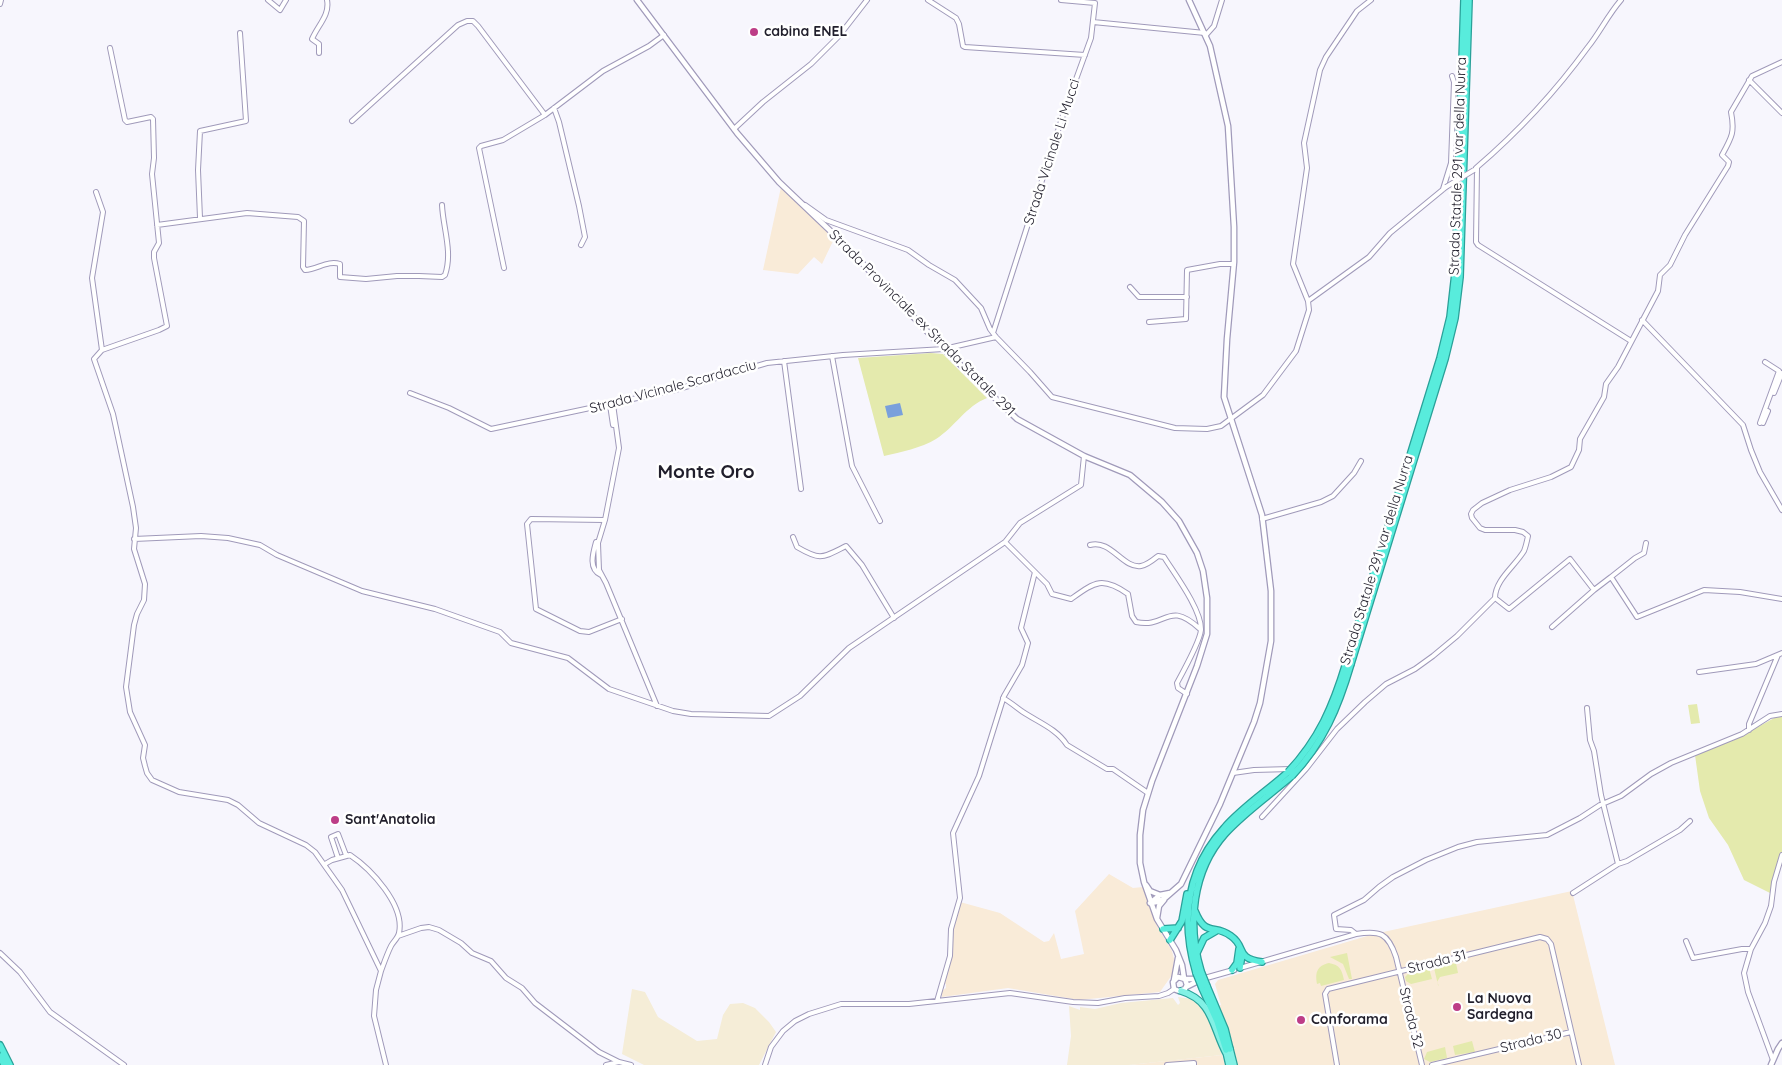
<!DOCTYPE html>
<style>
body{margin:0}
canvas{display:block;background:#f7f6fd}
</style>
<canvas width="1782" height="1065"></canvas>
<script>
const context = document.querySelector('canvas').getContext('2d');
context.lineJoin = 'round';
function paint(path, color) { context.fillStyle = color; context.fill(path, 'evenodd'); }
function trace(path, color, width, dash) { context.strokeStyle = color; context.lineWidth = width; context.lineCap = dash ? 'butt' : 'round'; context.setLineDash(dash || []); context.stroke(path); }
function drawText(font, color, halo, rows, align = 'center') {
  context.font = font + ' Quicksand,sans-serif'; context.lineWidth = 5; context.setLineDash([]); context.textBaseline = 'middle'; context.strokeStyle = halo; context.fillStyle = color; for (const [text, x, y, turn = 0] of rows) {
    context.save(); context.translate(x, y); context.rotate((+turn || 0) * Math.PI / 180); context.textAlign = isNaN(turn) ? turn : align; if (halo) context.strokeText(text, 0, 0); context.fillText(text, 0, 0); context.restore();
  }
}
paint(new Path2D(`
 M 781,187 L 834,239 L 822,264 L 814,257 L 798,274 L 763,270 Z
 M 1109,874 L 1133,888 L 1143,887 L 1157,926 L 1172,951 L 1174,959 L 1172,975 L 1160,992 L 1079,1000 L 1008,988 L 942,997 L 942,991 L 946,988 L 946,984 L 943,983 L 950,961 L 952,931 L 960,902 L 1000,913 L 1044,942 L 1049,941 L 1054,933 L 1061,959 L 1084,954 L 1075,911 Z
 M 1572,891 L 1615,1065 L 1237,1065 L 1225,1021 L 1219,1006 L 1221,1005 L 1215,984 L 1218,980 L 1374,934 Z
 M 1222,1055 L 1225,1065 L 1129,1065 L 1165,1061 Z`), '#f9ebd8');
paint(new Path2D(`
 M 632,989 L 645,992 L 658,1017 L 697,1041 L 717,1039 L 723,1015 L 730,1004 L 743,1003 L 755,1008 L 769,1022 L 776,1032 L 759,1065 L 644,1065 L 622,1054 Z
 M 1178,997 L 1192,999 L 1197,1002 L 1206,1011 L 1222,1055 L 1129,1065 L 1067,1065 L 1071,1036 L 1069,1006 L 1080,1010 L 1080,1007 L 1095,1009 L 1121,1003 L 1173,998 L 1178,1005 L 1180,1003 Z`), '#f5edd7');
paint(new Path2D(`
 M 931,353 L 943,354 L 987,398 C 966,406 955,427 936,439 C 921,448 901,452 884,456 L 858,358 Z
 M 1697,704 L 1700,723 L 1691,724 L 1688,705 Z
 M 1782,716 L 1782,859 L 1770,893 L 1744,880 L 1728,845 L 1709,818 L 1700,791 L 1695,755 L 1747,733 L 1776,717 Z
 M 1347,953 L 1352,979 L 1349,979 L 1343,964 L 1330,957 Z
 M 1329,963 C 1340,965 1342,970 1344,980 L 1321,986 L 1320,983 L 1317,984 C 1315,972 1317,966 1329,963 Z
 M 1456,963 L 1458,973 L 1440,977 L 1437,982 L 1439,986 L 1438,985 L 1434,968 Z
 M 1429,968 L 1432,979 L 1411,984 L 1406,981 L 1405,977 L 1408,974 Z
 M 1472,1041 L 1475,1052 L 1455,1055 L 1453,1046 Z
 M 1445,1047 L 1447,1058 L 1430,1062 L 1424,1059 L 1427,1052 Z`), '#e4eaad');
paint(new Path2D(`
 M 900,403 L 903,415 L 888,418 L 885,406 Z`), '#79a0dc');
const minor = new Path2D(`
 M 268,0 L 280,10 L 286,0
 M 928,0 L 956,18 L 959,24 L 963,46 L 965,47 L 1085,55
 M 0,4 L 1,0
 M 1093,22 L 1205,33
 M 1206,35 L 1214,26 L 1222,0
 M 110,48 L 125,120 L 127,122 L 151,117 L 153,119 L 154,158 L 152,174 L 159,243 L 154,252 L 154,258 L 167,326 L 159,330 L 102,350 L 94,359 L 113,414 L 133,507 L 136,528 L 134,549 L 145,584 L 144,600 L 137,614 L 134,625 L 126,687 L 130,712 L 145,745 L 143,758 L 145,766 L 147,773 L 152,780 L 179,792 L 228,800 L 238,805 L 259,823 L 306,845 L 315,852 L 342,890 L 381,971 L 376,990 L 374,1016 L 386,1065
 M 319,53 L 319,44 L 312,39 C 318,25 330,15 327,0
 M 1749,80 L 1782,113
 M 554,108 L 559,122 L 579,206 L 585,237 L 581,245
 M 352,121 L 458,25 L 467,21 L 473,21 L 478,26 L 545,115 L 603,71 L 649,46 L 664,35
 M 734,129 L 763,102 L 811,64 L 839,36 L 867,0
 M 1476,168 C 1517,133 1556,91 1588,47 C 1600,32 1608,15 1621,0
 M 1477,168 L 1476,242 L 1478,245 L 1631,341
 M 1443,189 L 1451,163 L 1454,82 L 1452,76
 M 96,192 L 103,212 L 92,278 L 102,350
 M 805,205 L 826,220 L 908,250 L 929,265 L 955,280 L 981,308 L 990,329 L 996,337 L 1030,372 L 1052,397 L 1175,428 L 1207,429 L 1221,426 L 1263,395 L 1296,351 L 1309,310 L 1308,301 L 1293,264 L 1307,168 L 1304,143 L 1320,70 L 1326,57 L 1357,11 L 1371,0
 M 200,218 L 198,170 L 200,131 L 246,121 L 240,33
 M 157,225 L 247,213 L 298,217 L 304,221 L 303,267 L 305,270 C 318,269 328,260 340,264 L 340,277 L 366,279 L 397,276 L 419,276 L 442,277 L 445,275 C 453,252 443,228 442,205
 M 504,268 L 479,148 L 481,146 L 503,140 L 545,115
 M 1130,287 L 1139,297 L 1187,297
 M 1308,301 L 1369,257 L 1390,233 L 1446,187
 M 1642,320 L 1743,425 L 1751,450 L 1760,472 L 1782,510
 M 1149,322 L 1186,319 L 1187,270 L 1220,264 L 1234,264
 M 993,333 L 1063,115 L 1091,38 L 1095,3 L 1061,0
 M 832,356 L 852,466 L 880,521
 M 784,361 L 801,489
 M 410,393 L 449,408 L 491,429 L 675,390 L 767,363 L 843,355 L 944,349 L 996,337
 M 1774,393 L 1782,373
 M 613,404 L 619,448 L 605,520 L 598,543 L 599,570 L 606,583 L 657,706
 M 610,405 L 613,425
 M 1760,423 L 1779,371 L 1765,362
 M 1763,423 L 1768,411
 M 1262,519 L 1321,502 L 1333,496 L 1354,473 L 1361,461
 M 605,520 L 531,519 L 527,524 L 536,609 L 580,631 L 589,632 L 622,619
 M 793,537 L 797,547 C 821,561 822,558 846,546 L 862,565 L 894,618
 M 134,539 L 201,536 L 228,538 L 260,545 L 277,555 L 362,591 L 435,609 L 500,632 L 511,643 L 568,658 L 609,689 L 673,711 L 691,714 L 769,716 L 800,696 L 849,648 L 1005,542 L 1020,523 L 1081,485 L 1084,456
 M 596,542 C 593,553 588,569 601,575
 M 1090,545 C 1111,539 1123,569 1141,566 C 1147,565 1153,560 1158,556 L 1164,557 C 1174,573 1202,610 1201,630 C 1200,641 1183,672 1177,683 L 1178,688 L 1187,694
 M 1035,572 L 1047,584 L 1052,594 L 1071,599 C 1095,582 1102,576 1128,594 L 1132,616 L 1136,622 C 1167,629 1167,599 1200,629
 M 1611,577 L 1635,558 L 1644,553 L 1646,543
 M 1495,598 C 1495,580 1515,566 1524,551 C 1526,546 1527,541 1528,536 L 1523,532 L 1515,530 L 1485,530 L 1480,528 L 1472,518 L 1471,514 L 1473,510 L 1482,503 L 1510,490 L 1551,477 L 1571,467 L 1579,450 L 1580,439 L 1604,397 L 1606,384 L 1618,367 L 1658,291 L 1660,275 L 1670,265 L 1685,235 L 1728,166 L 1729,162 L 1722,155 C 1732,137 1735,132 1731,112 L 1752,76 L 1782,62
 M 1495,598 L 1509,609 L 1570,559 L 1594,590 L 1611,577 L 1637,617 L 1704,590 L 1740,592 L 1782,599
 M 1552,627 L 1594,590
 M 1699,672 L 1756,664 L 1782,653
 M 1003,698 C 1010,702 1016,707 1023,712 C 1038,722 1057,729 1067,745 L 1107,769 L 1113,769 L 1148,793
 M 1587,708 L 1590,740 L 1594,751 L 1601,795 L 1618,864
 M 1749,730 L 1749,724 L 1778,655
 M 1233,773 L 1254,770 L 1291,769
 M 1262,817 L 1306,769 L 1337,729 L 1365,702 L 1386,684 L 1415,669 L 1433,656 L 1457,636 L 1495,598
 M 338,858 L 331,837 L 338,834 L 346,855
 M 325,864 L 332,860 L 350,855 C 371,869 405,905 399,933 C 398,938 393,942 391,946 C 387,954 384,963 381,971
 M 1573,893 L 1618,864 L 1627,861 L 1680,830 L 1690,821
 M 1356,934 L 1351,930 L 1336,929 L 1334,915 L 1364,900 L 1379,887 L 1393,877 L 1426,860 L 1458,847 L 1477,842 L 1547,835 L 1580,818 L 1600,805 L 1621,796 L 1651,774 L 1671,763 L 1742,734 L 1770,716 L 1782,714
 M 398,936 L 421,928 L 429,927 L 439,930 L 461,943 L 472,953 L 491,961 L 506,978 L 522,988 L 535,1003 L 599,1052 L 619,1062 L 631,1065
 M 1686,941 L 1693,958 L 1742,949 L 1751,949
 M 0,953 L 20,972 L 50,1012 L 124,1065
 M 1240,968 L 1356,934 C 1380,930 1388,933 1396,957 L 1422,1065
 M 937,1001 L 950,956 L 951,929 L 960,898 L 953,833 L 979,776 L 1004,696 L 1022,665 L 1028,643 L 1021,628 L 1035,572 L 1005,542
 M 1773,1060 L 1748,992 L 1744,973 L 1751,949 L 1765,923 L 1771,906 L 1774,882 L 1782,855
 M 606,1065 L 619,1062
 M 765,1065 L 771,1047 L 783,1031 L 795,1021 L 809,1014 L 841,1004 L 909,1004 L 1010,993 L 1073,1002 L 1098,1003 L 1125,998 L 1159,996 L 1168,993 L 1174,989
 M 1167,1065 L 1194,1063 L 1194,1065
 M 1337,1065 L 1325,994 L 1328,989 L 1540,937 L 1547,939 L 1551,944 L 1579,1065
 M 1432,1065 L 1571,1032`);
const tertiary = new Path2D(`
 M 637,0 L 737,133 L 779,182 L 842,242 L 944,349 L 1017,419 L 1084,456 L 1130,475 L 1162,502 L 1179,521 L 1197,553 L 1203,571 L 1207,598 L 1207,634 L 1197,666 L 1152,781 L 1143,810 L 1140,835 L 1140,863 L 1144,882 L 1157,919 L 1176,950 L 1182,965 L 1184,978
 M 1146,885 L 1150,891 L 1160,895
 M 1150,903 L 1157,902 L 1165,898 L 1181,884 L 1220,804 L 1254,722 L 1260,703 L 1271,641 L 1271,591 L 1262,515 L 1224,397 L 1227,339 L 1234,262 L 1234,227 L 1228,126 L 1210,46 L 1189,0
 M 1150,903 L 1160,895 L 1170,893
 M 1157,918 L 1159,906 L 1164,900
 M 1185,979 L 1187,985 L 1185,989 L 1179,991 L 1174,989 L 1173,982 L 1178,977 L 1185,979 L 1201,979
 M 1174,980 L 1178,958
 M 1186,987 L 1202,979 L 1234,970
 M 1771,1065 L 1778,1049 L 1782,1043`);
const primary = new Path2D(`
 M 1181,991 C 1214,1001 1212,1028 1227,1055
 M 1230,1049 L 1234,1065
 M 1226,1052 L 1229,1065`);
const trunk = new Path2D(`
 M 1346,663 L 1440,358 L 1450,317 L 1455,273 L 1464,0
 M 1351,664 L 1445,359 L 1455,318 L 1460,277 L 1469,0
 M 1195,911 C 1206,938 1214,923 1231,936 C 1247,947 1234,958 1262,962
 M 1163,929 L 1178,928
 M 1170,940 L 1182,921 L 1187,894
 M 1196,955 L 1204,938 L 1216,931
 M 1240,968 L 1242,954
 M 1232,970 L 1237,963 L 1239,949
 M 1201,971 C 1187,925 1192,871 1225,834 C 1245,812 1270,795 1292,776
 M 1196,973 C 1181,921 1186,870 1224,828 C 1242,807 1267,791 1288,772
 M 1207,986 L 1225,1029 L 1230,1049
 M 1202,988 L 1217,1021 L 1226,1050
 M 0,1045 L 10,1065
 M 0,1056 L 4,1065`);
trace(minor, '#a09aba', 6);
trace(tertiary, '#a09aba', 7);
trace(primary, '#2aa199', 8);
trace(trunk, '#2aa199', 8);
trace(minor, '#fff', 4);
trace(tertiary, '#fff', 4.5);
trace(primary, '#82f1e5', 5.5);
trace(trunk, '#58ecdc', 5.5);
const minorBridge = new Path2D(`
 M 1446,187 L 1474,170`);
const trunkBridge = new Path2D(`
 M 1288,772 C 1319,739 1333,706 1346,663
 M 1292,776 C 1324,742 1338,708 1351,664
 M 1201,971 L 1207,986
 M 1196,973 L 1202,988`);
trace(minorBridge, '#a09aba', 6, []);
trace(trunkBridge, '#2aa199', 8, []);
trace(minorBridge, '#fff', 4);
trace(trunkBridge, '#58ecdc', 5.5);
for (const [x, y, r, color] of [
 [754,32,5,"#bd3d87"],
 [335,820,5,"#bd3d87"],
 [1457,1007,5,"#bd3d87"],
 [1301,1020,5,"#bd3d87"]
]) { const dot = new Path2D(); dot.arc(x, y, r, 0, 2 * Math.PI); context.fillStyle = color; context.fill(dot); trace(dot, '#fff', 2); }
drawText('bold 14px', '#211f2c', '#fff', [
 ["cabina ENEL",764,32],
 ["Sant'Anatolia",345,820],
 ["La Nuova",1467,999],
 ["Sardegna",1467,1015],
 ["Conforama",1311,1020]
], 'left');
drawText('14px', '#211f2c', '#fff', [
 ["Strada Vicinale Li Mucci",1052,152,-72],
 ["Strada Statale 291 var della Nurra",1458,166,-88],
 ["Strada Provinciale ex Strada Statale 291",922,323,45],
 ["Strada Vicinale Scardacciu",673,387,-15],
 ["Strada Statale 291 var della Nurra",1377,560,-73],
 ["Strada 31",1437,962,-14],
 ["Strada 32",1411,1018,76],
 ["Strada 30",1531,1041,-14]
]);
drawText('bold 19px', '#211f2c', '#fff', [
 ["Monte Oro",706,472]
]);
</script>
